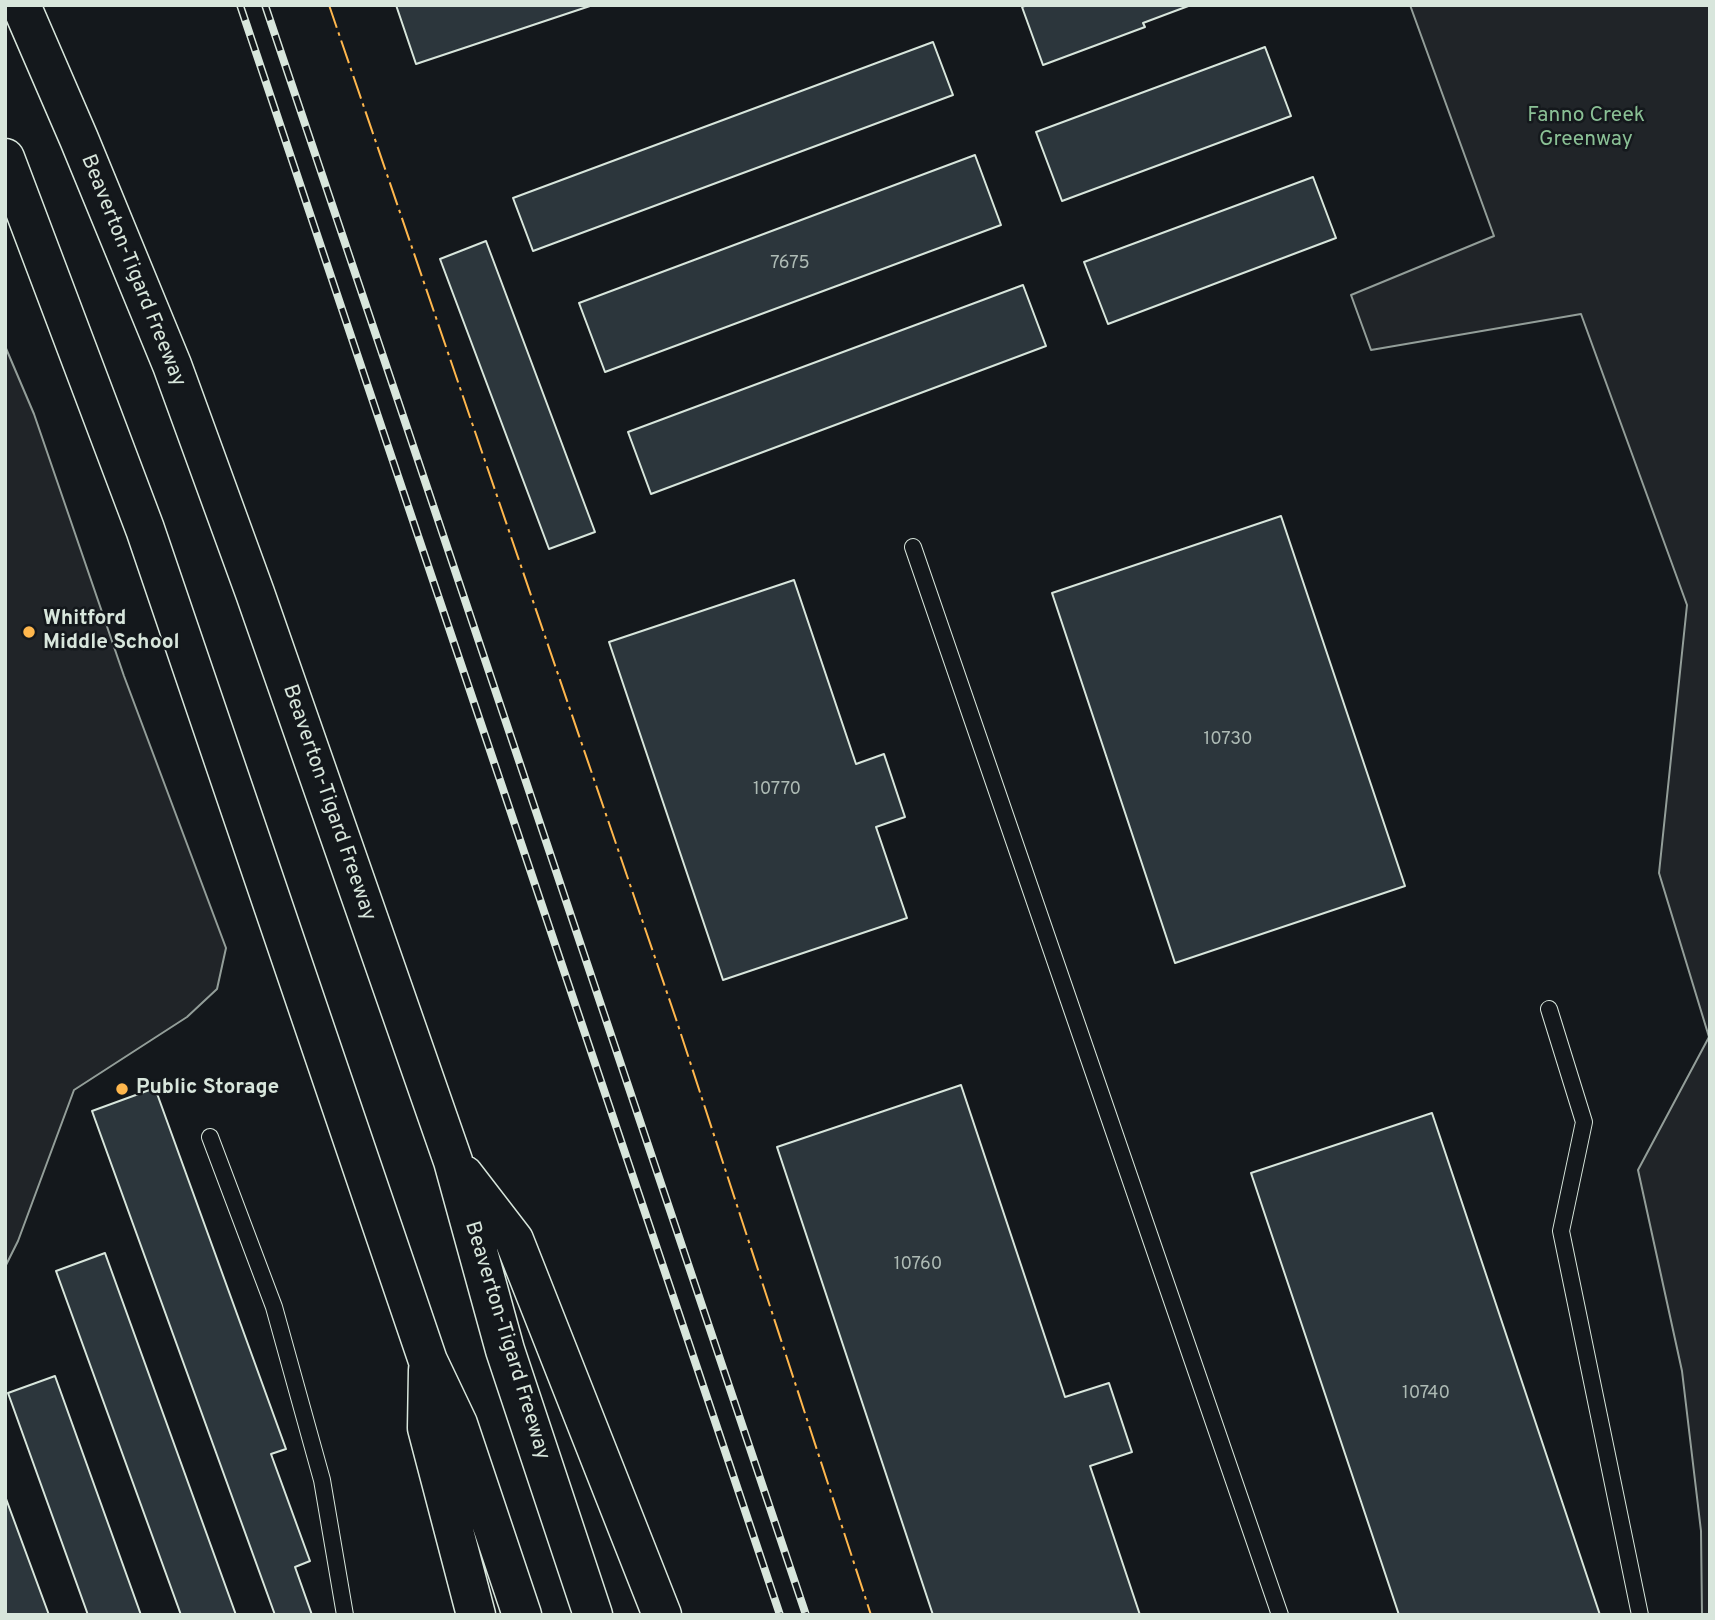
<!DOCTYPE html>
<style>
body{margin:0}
#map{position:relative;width:1715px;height:1620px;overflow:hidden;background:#14181c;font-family:Overpass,sans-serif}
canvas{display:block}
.frame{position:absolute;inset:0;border:7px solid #d8e6dc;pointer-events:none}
</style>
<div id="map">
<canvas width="1715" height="1620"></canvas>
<div class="frame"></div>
</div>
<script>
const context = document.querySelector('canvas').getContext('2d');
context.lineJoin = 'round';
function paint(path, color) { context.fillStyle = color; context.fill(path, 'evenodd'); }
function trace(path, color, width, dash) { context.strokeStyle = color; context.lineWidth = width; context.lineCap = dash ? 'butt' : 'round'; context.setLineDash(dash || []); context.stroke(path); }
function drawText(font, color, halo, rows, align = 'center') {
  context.font = font + ' Overpass,sans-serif'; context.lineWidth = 5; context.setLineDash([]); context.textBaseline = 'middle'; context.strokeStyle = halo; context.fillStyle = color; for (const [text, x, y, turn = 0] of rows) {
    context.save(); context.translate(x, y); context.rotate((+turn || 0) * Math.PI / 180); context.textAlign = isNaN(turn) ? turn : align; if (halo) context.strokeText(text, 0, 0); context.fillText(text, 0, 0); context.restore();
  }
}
const green = new Path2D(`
 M 1410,5 L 1710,5 L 1710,1615 L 1702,1615 L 1701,1531 L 1682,1371 L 1638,1170 L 1709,1037 L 1659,873 L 1687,605 L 1581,314 L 1371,350 L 1351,295 L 1494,236 Z
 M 5,346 L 34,414 L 124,676 L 226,948 L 217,989 L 187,1017 L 74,1090 L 18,1241 L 5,1267 Z`);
paint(green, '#202428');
trace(green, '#939e99', 2);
const building = new Path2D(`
 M 396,5 L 593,5 L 416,64 Z
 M 1027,5 L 1191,5 L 1143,23 L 1145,27 L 1043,65 L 1022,7 Z
 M 933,42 L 953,95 L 533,251 L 513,198 Z
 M 1265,47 L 1291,116 L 1062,201 L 1036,132 Z
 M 975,155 L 1001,225 L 605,372 L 579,303 Z
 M 1313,177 L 1336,238 L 1108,324 L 1084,262 Z
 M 486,241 L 595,532 L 549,549 L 440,259 Z
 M 1023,285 L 1046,346 L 651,494 L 628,432 Z
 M 1281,516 L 1405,886 L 1175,963 L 1052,593 Z
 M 794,580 L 856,764 L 884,754 L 905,817 L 876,827 L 907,918 L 723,980 L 609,642 Z
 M 961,1085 L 1065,1397 L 1109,1383 L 1132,1452 L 1090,1466 L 1140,1615 L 933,1615 L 777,1147 Z
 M 155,1088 L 286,1449 L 271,1454 L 310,1561 L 295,1567 L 312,1615 L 275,1615 L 92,1111 Z
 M 1432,1113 L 1600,1615 L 1399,1615 L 1251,1173 Z
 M 105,1253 L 236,1615 L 181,1615 L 56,1271 Z
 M 55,1376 L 141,1615 L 88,1615 L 8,1393 Z
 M 5,1496 L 49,1615 L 5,1615 Z`);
paint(building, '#2c363c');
trace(building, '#d8e6dc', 2);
const lane = new Path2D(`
 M 913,547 L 1280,1615
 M 1549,1009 L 1584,1122 L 1561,1231 L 1640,1615
 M 210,1137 L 274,1307 L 322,1480 L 345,1615`);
const highway = new Path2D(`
 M 21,5 L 79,139 L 172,365 L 255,593 L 453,1161 L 505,1350 L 593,1615
 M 5,158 L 145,529 L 428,1361 L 458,1424 L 522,1615
 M 464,1175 L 514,1240 L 662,1615
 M 428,1370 L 427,1428 L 476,1615`);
trace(lane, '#d8e6dc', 18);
trace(highway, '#d8e6dc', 41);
trace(lane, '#14181c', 16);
trace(highway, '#14181c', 38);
const rail = new Path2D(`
 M 240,5 L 780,1615
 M 265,5 L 806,1615`);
trace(rail, '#d8e6dc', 8);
trace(rail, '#14181c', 5, [16]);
trace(new Path2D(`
 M 329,5 L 676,1019 L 871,1615`), '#ffb74d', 2, [24, 5, 3.5, 5]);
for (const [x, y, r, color] of [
 [29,632,7,"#ffb74d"],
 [122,1089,7,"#ffb74d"]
]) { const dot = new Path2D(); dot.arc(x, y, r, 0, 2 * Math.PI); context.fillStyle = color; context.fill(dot); trace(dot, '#14181c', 2.5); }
drawText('18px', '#adbab4', null, [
 ["7675",790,264],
 ["10730",1228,740],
 ["10770",777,790],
 ["10760",918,1265],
 ["10740",1426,1394]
]);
drawText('21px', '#8ac095', '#14181c', [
 ["Fanno Creek",1586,117],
 ["Greenway",1586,141]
]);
drawText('21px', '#d8e6dc', '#14181c', [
 ["Beaverton-Tigard Freeway",132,271,68],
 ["Beaverton-Tigard Freeway",328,803,71],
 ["Beaverton-Tigard Freeway",506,1341,73]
]);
drawText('bold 21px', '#d8e6dc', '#14181c', [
 ["Whitford",43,620],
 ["Middle School",43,644],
 ["Public Storage",136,1089]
], 'left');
</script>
